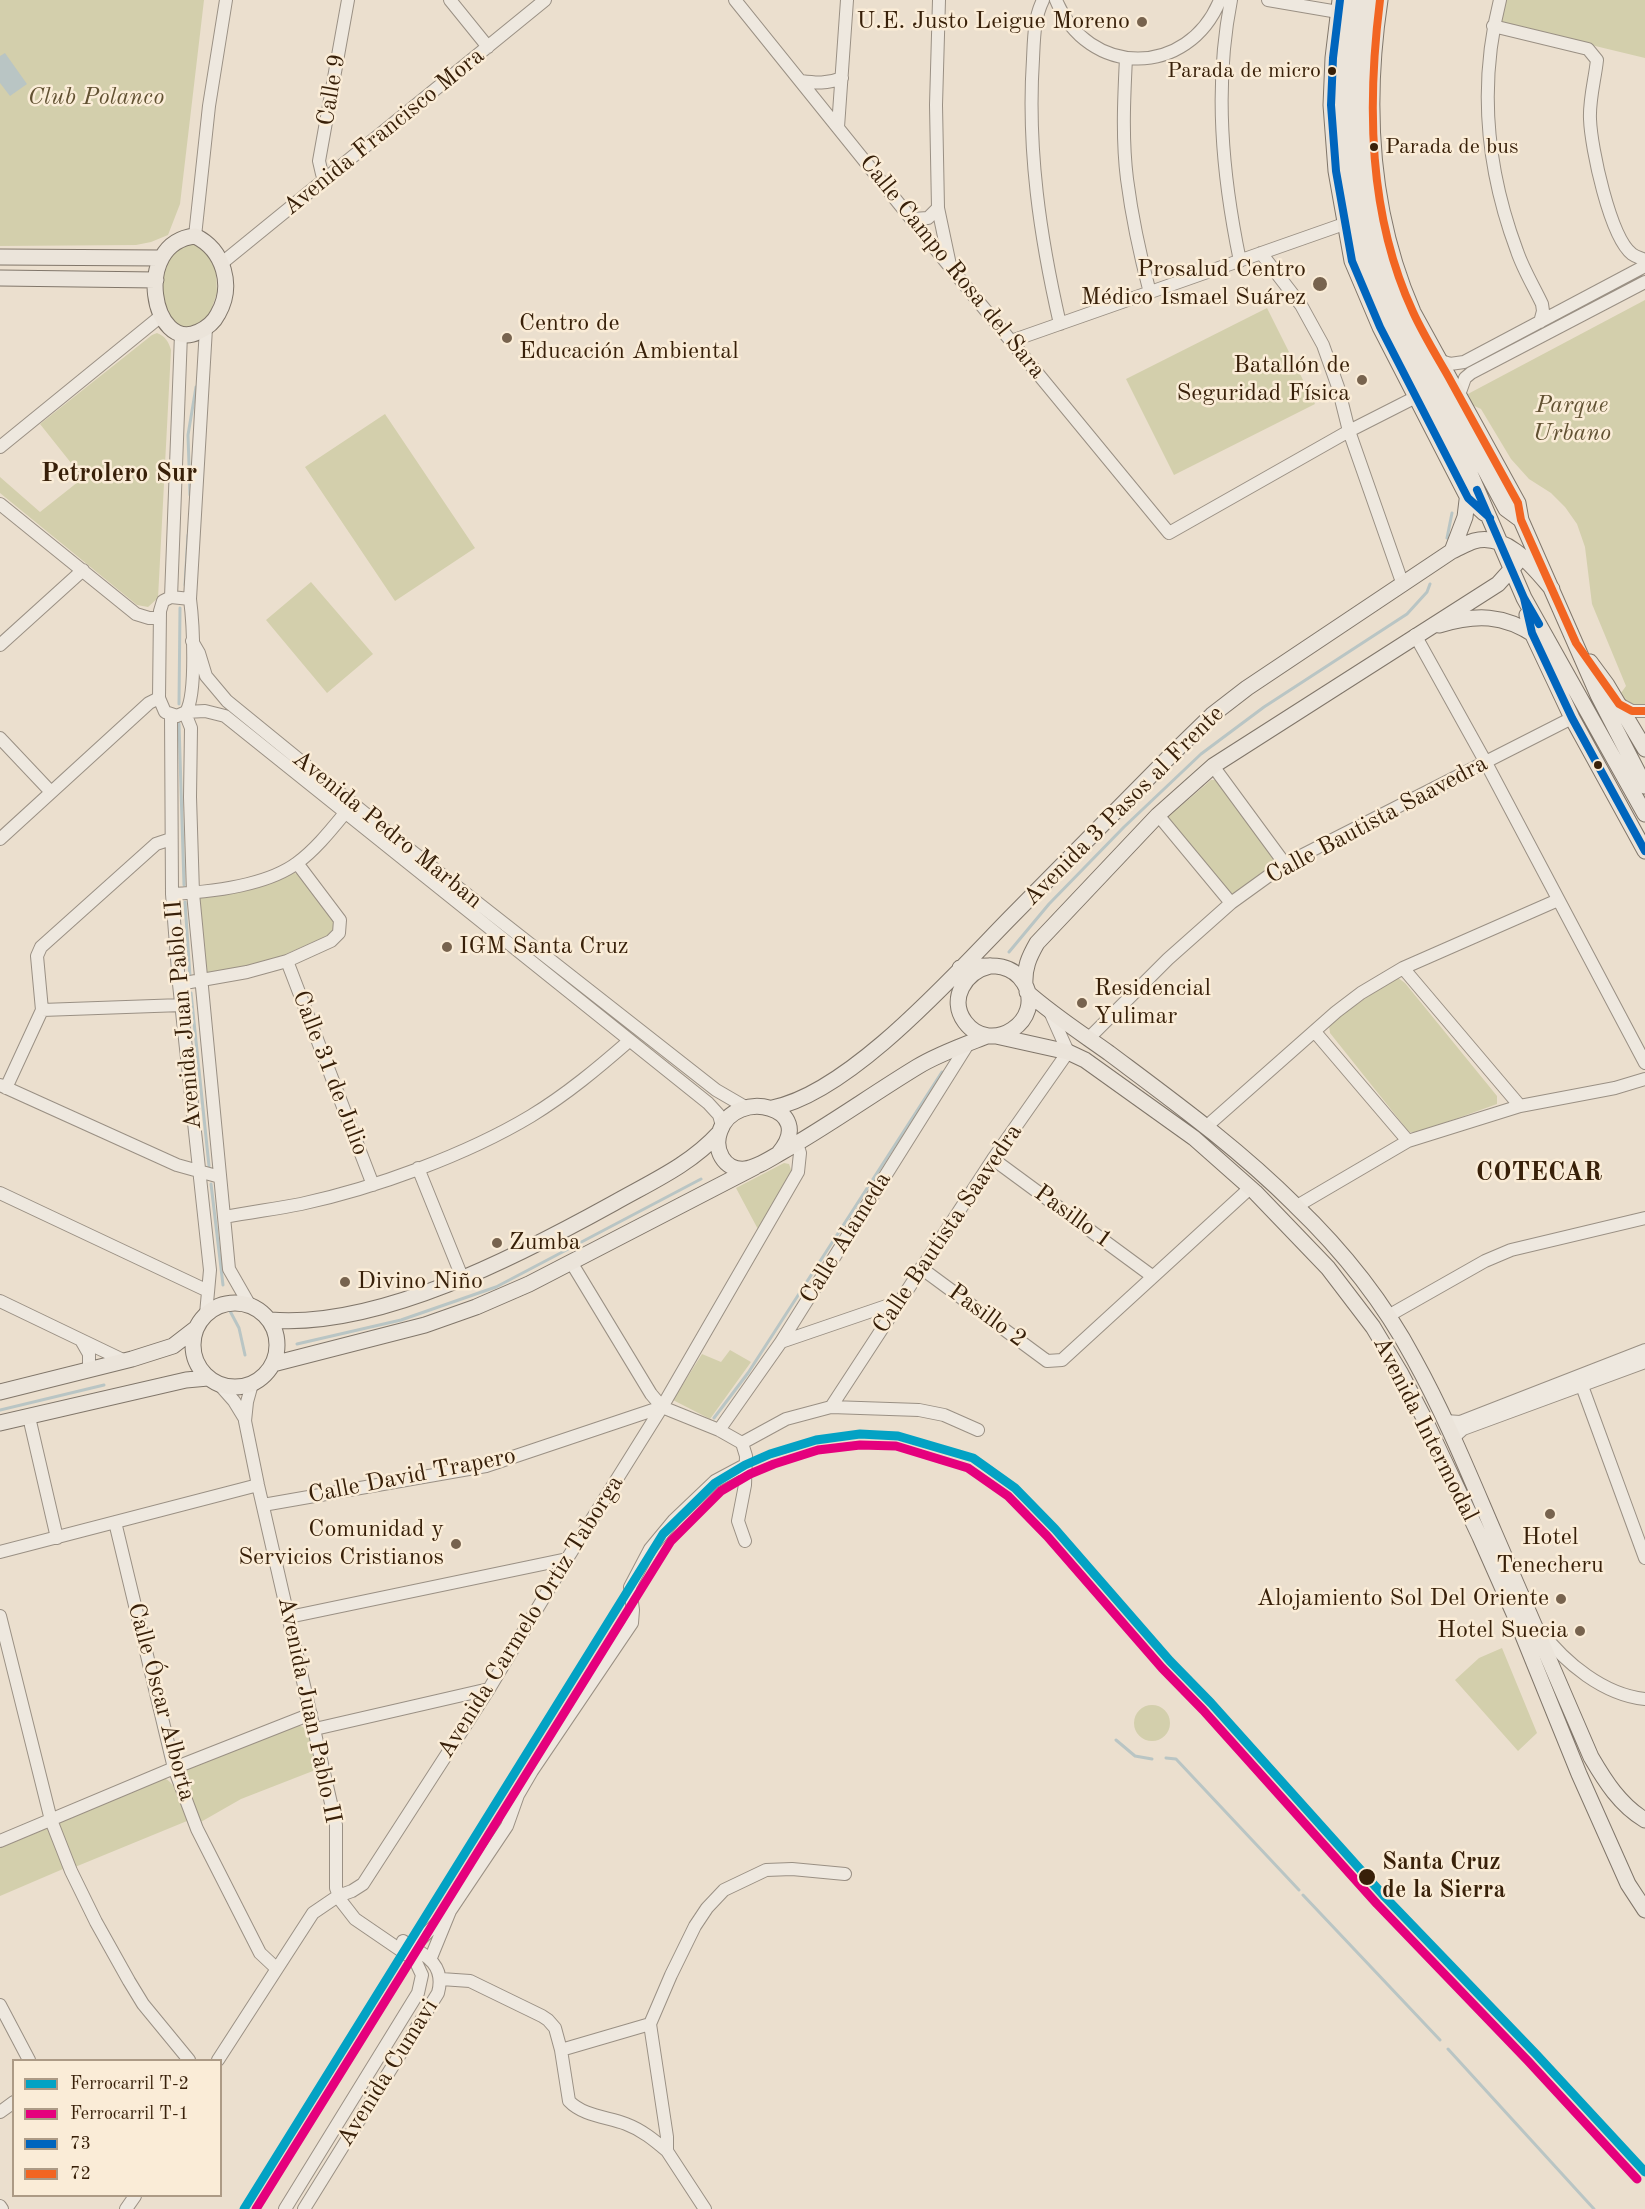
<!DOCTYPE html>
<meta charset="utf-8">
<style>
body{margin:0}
#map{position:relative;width:1645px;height:2209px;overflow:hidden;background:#ebdfce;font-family:"Old Standard TT",serif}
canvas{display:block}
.legend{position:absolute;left:12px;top:2059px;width:210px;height:138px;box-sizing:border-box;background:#faecd7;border:2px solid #ac9a85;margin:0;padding:8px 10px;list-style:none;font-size:18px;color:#382009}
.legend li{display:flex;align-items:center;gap:12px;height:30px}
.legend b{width:30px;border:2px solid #ac9a85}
</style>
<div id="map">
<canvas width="1645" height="2209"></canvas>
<ul class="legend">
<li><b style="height:8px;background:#03a2c4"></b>Ferrocarril T-2</li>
<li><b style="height:8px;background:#e5007d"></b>Ferrocarril T-1</li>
<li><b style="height:8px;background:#0065bd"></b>73</li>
<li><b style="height:8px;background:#f26522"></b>72</li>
</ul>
</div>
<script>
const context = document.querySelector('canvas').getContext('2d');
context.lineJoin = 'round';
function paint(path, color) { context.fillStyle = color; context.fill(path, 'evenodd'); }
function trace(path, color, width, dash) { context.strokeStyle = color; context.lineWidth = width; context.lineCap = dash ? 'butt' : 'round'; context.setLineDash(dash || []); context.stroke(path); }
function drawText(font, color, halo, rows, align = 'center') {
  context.font = font + ' "Old Standard TT",serif'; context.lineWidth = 5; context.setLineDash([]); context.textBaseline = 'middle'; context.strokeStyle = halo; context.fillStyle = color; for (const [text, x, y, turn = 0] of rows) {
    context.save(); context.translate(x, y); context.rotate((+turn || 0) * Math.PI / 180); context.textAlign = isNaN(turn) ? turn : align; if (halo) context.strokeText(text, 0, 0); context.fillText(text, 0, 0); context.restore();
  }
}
paint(new Path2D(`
 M 0,0 L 204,0 L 180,204 L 168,235 L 151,242 L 136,245 L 0,246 Z
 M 1504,0 L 1645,0 L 1645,58 L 1500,23 Z
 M 192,243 L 207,249 L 216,271 L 217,293 L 210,313 L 205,321 L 188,330 C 184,328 178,326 175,324 C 172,321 170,315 168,311 C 154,286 163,251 192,243 Z
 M 1645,300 L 1645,707 L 1626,702 L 1621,693 L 1626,686 L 1592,604 L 1585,547 L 1577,524 L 1565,507 L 1551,493 L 1529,479 L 1511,459 L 1481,409 L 1470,404 L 1466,395 Z
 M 1267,308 L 1315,404 L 1174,475 L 1126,379 Z
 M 157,333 C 166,337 168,341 171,350 L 158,598 L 148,607 L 137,605 L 0,493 L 0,477 L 40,512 L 83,478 L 40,424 L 152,335 Z
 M 385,414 L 475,548 L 395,601 L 305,467 Z
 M 311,582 L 373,654 L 327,693 L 266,620 Z
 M 1211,780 L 1216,780 L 1279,864 L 1230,899 L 1167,818 Z
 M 292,872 L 300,875 L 335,922 L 335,927 L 331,934 L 275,959 L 206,977 L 199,898 Z
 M 1397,977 L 1405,983 L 1497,1096 L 1497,1104 L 1419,1132 L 1409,1132 L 1330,1033 L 1329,1025 L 1332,1021 Z
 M 784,1163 L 789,1164 L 793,1175 L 760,1233 L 736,1188 Z
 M 730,1350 L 751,1362 L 710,1419 L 673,1400 L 702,1354 L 721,1362 Z
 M 1502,1648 L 1537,1733 L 1518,1751 L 1455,1680 L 1479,1658 Z
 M1134 1723a18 18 0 1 1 36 0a18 18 0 1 1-36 0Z
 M 299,1725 L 308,1730 L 318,1769 L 241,1799 L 199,1823 L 182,1775 L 185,1770 Z
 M 163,1778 C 177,1781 182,1808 187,1821 L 75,1867 L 58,1825 L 60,1822 Z
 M 48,1828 L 63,1869 L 0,1896 L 0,1848 Z`), '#d3cfac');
paint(new Path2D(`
 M 5,53 L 27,84 L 10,96 L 0,83 L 0,56 Z`), '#b9c5c4');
trace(new Path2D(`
 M 190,495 L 188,435 L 196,387
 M 1447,538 L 1452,513
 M 185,585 L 188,535
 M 179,704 L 180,608
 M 179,724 L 184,885
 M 185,902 L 190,976
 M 1009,952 L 1049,904 L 1124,827 L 1201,754 L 1264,707 L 1407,614 L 1427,592 L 1430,584
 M 191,993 L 209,1166
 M 211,1184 L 223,1285
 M 230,1311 L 239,1328 L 245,1355
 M 297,1344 L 401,1320 L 496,1287 L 701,1179
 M 0,1410 L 104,1385
 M 714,1418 L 748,1373 L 942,1072
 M 1116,1740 L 1135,1756 L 1152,1759
 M 1166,1758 L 1176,1759 L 1299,1890
 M 1303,1895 L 1440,2040
 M 1448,2049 L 1594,2209`), '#b9c5c4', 3);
const minor = new Path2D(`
 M 450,0 L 488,47
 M 735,0 L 950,267 L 1169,533 L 1349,431 L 1416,397
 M 939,0 L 936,105 L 938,208 L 950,265
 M 1043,0 C 1034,18 1034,38 1033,59 C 1027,149 1040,237 1060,324
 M 1056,0 C 1088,78 1188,78 1220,0
 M 1231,0 C 1214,87 1222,174 1240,261
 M 1268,0 L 1338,12
 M 1500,0 C 1478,86 1486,168 1517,251 C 1523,269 1534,287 1542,304 L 1543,311 L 1540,322
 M 1493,26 L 1588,49 L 1597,60 C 1595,79 1589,100 1590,119 C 1591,148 1610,237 1632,254 C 1636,257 1641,258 1645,260
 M 1126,58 C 1124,98 1122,139 1127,179 C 1132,218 1140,255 1150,293
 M 801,81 C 816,83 827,84 842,78
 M 838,127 L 847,0
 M 325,179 L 322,174 L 319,161 L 348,0
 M 913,219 L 928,218 L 938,208
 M 195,236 L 209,106 L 226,0
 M 1261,253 L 1301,305 L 1323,345 L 1338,387 L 1349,431 L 1403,585
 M 222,263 L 545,0
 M 1011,341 L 1344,224
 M 1441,361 L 1450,364 L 1464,362 L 1645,266
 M 1459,395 L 1465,378 L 1471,373 L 1645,282
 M 0,447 L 161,316
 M 0,504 L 136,614 L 149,618 L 159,618
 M 171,597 L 190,599 C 193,622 197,694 186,712 L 177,716 L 165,712 L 159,698 L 160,611 L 163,601 Z
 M 171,597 L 181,334
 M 190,599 L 206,328
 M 1415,635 L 1485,761 L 1645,1063
 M 192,641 L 199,653 L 206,676 L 227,701 L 400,842 L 716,1090 L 747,1108
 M 0,645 L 83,570
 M 1619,704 L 1632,711 L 1645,711
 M 186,712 L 205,711 L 225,716 L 708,1103 L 719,1115 L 722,1126
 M 185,713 L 191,728 L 190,797 L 193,893 L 229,1269 L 249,1304
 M 171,715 L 172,894 L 179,984 L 210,1270 L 206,1314
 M 0,738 L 51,792
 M 1213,766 L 1285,864
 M 1158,815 L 1231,903
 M 0,839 L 149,703 L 159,698
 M 172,894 C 210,892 266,886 297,863 C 315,850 331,830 345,813
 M 287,961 L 373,1185
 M 1403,968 L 1520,1106
 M 179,984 L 247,972 L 287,961 L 331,941 L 339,933 L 340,920 L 297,863
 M 42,1010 L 182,1005
 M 1315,1032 L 1408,1141
 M 1089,1038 L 1168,959 L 1231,903 L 1285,864 L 1572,718
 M 0,1085 L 177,1165 L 220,1177
 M 6,1088 L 42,1010 L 37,956 L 41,947 L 156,844 L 171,839
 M 1207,1126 L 1336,1012 L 1361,993 L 1403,968 L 1558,900
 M 993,1159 L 1152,1276
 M 418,1168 L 462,1277
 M 0,1193 L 208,1291
 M 1297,1206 L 1408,1141 L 1520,1106 L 1615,1088 L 1645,1079
 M 225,1217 C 250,1212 276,1209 301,1204 C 375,1188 466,1155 531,1116 C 567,1094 598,1068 629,1041
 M 571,1262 L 651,1394 L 662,1407
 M 921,1268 L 1047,1361 L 1062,1360 L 1250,1188
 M 0,1301 L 125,1361
 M 1388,1316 L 1485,1261 L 1511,1250 L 1645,1218
 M 81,1340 L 89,1354 L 89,1370
 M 781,1342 L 898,1302
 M 219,1384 L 234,1401 L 245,1419
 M 252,1384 L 247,1402 L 245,1421 L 258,1485 L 336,1825 L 336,1888 L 341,1901 L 355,1919 L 415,1960 L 422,1975 L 418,1993 L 285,2209
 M 1582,1386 L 1645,1558
 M 662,1407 L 719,1430 L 742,1443 L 746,1456 L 745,1485 L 738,1521 L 745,1541
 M 831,1407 L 993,1159 L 1068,1052 L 1051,1014
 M 29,1417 L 57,1538
 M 1445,1421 L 1460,1422 L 1645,1350
 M 719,1430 L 781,1342 L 968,1044
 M 1453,1438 L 1463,1429 L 1645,1362
 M 742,1443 L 786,1419 L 831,1407 L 919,1410 L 944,1415 L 978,1430
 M 263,1505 L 486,1466 L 662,1407
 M 115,1522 L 174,1768 L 197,1829 L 260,1953 L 276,1968
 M 0,1552 L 258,1485
 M 0,1616 L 51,1820 L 71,1871 L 96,1922 L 129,1981 L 143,2004 L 189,2060
 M 289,1617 L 567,1559
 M 1541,1631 C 1565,1663 1604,1695 1645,1699
 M 315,1729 L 489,1689
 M 0,1841 L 174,1768 L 311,1714
 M 413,1947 L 446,1914
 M 430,1960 L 450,1911 L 507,1826 L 518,1795 L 532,1771 L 632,1623 L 633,1610 L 630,1587 L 650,1549 L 674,1520 L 715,1481 L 745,1465
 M 441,1979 L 470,1981 L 542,2016 L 548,2020 L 555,2028 L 561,2050 L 569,2101 C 583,2116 608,2117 626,2124 C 642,2130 654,2140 667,2151
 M 0,2005 L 29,2060
 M 561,2050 L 650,2024
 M 218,2060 L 313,1913 L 338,1896 L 352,1891 L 363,1884 L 489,1689 L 567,1559 L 662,1407 L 798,1172 L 800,1153 L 797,1144
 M 0,2112 L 14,2102
 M 0,2206 L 2,2209
 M 126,2209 L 135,2196
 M 304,2209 L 438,1993 C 446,1964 424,1954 403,1941
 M 705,2209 L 667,2151 L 667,2137 L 650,2024 L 671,1975 L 695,1926 L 707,1908 L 724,1890 L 766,1870 L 792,1869 L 845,1874`);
const major = new Path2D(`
 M 1340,0 L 1333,58 L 1331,105 L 1336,171 L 1352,261 L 1380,327 L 1468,498 L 1484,513
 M 1352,0 L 1346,59 L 1345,104 L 1349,169 L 1365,257 L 1392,322 L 1469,471 L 1524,598 L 1645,814
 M 1367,0 C 1352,82 1357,171 1377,252 C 1383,275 1393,296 1403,317 L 1506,509 L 1521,520
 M 1380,0 C 1364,106 1370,213 1413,312 L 1518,503 L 1521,520 L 1598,695 L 1645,786
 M 195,236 C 224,250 234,286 218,314 C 214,322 207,328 198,332 C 153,354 131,243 195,236 Z
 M 0,257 L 161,258
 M 0,278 L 156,280
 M 1452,551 L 1465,517 L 1468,492
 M 1527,615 L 1532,633 L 1572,718 L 1645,851
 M 1439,625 C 1476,614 1503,614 1536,636
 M 1590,662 L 1607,685 L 1645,749
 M 960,968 C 973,967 989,964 1002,967 C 1011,969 1019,975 1024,983 C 1046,1020 991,1057 965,1022 C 948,999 965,972 990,966
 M 1025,985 C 1024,968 1029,957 1037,943 L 1158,815 L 1213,766 L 1498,584 L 1516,564
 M 1027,992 C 1053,1015 1081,1033 1109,1053 C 1173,1101 1238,1148 1295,1205 C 1341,1249 1384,1303 1414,1359 C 1445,1415 1469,1474 1494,1532 C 1526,1607 1558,1682 1591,1757 C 1605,1781 1620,1805 1645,1820
 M 996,1036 L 1068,1052 L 1085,1060 L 1194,1138 L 1255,1192 L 1328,1268 L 1373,1327 L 1400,1372 L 1425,1420 L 1480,1537 L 1515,1616 L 1579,1774 L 1628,1884 L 1645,1910
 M 772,1108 C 850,1093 955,974 1011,917 C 1065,862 1119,807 1174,752 L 1212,715 L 1247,688 L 1452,551 C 1459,548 1467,543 1474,541 C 1507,532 1534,568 1552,589
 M 779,1153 C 818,1107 735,1087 720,1131 C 713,1149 724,1171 745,1169 C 757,1168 771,1158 782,1152 C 828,1126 871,1095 917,1067 C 938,1054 964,1045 987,1036
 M193 1345a42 42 0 1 1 84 0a42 42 0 1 1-84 0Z
 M 270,1320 C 379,1329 520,1255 614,1203 C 651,1182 690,1165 719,1133
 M 273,1364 L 425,1325 L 476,1307 L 529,1284 L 755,1167
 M 0,1392 L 132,1359 L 173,1346 L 195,1329
 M 0,1423 L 186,1380 L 208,1378`);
trace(minor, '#9a9084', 14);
trace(major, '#80766a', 17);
trace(minor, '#eee8df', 12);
trace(major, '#ebe4da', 15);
trace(new Path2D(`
 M 1340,0 L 1333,58 L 1331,105 L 1336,171 L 1352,261 L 1380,327 L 1468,498 L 1490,518
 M 1477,490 L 1524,598 L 1539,624
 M 1524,598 L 1532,633 L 1572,718 L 1645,851`), '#0065bd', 8);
trace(new Path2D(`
 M 1380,0 C 1367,104 1368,215 1413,312 C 1423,334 1436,355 1448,376 C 1471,418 1495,461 1518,503 L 1521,520 L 1576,643 L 1619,704 L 1632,711 L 1645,711`), '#f26522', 8);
trace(new Path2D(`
 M 244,2209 L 663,1534 L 715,1483 L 745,1465 L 770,1454 L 816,1440 L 860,1434 L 898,1436 L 973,1458 L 1015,1488 L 1055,1529 L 1170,1661 L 1211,1703 L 1385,1897 L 1536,2054 L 1645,2172`), '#03a2c4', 9);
trace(new Path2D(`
 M 256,2209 L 671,1541 L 721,1491 L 750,1474 L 774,1464 L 818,1450 L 860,1445 L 896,1446 L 968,1468 L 1008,1496 L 1047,1536 L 1162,1668 L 1203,1710 L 1377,1904 L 1528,2061 L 1637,2179`), '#e5007d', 9);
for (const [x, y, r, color] of [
 [1142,22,6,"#77634e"],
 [1332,71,5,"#382009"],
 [1374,147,5,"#382009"],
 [1320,284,8,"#77634e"],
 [507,338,6,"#77634e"],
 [1362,380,6,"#77634e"],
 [1598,765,5,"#382009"],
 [447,947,6,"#77634e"],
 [1082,1003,6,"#77634e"],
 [497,1243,6,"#77634e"],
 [345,1282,6,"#77634e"],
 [1550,1514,6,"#77634e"],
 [456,1544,6,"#77634e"],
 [1561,1599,6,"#77634e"],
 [1580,1631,6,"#77634e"],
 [1367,1877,9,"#382009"]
]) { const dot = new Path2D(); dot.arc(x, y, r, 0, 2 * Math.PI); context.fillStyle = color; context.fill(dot); trace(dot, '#faecd7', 2); }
drawText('22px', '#382009', '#faecd7', [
 ["Parada de micro",1321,71],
 ["Parada de bus",1385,147,"left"]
], 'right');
drawText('24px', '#382009', '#faecd7', [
 ["U.E. Justo Leigue Moreno",1130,22],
 ["Prosalud Centro",1306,270],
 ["Médico Ismael Suárez",1306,298],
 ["Centro de",519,324,"left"],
 ["Educación Ambiental",519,352,"left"],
 ["Batallón de",1350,366],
 ["Seguridad Física",1350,394],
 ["IGM Santa Cruz",459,947,"left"],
 ["Residencial",1094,989,"left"],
 ["Yulimar",1094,1017,"left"],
 ["Zumba",509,1243,"left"],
 ["Divino Niño",357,1282,"left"],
 ["Comunidad y",444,1530],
 ["Servicios Cristianos",444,1558],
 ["Hotel",1550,1538,"center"],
 ["Tenecheru",1550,1566,"center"],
 ["Alojamiento Sol Del Oriente",1549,1599],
 ["Hotel Suecia",1568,1631]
], 'right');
drawText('24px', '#382009', '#faecd7', [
 ["Calle 9",332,90,-80],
 ["Avenida Francisco Mora",384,132,-39],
 ["Calle Campo Rosa del Sara",952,267,51],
 ["Avenida 3 Pasos al Frente",1124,806,-45],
 ["Calle Bautista Saavedra",1377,820,-28],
 ["Avenida Pedro Marban",387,830,39],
 ["Avenida Juan Pablo II",184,1015,-95],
 ["Calle 31 de Julio",330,1073,69],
 ["Pasillo 1",1073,1217,36],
 ["Calle Bautista Saavedra",948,1229,-56],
 ["Calle Alameda",846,1238,-58],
 ["Pasillo 2",987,1316,36],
 ["Avenida Intermodal",1425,1429,63],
 ["Calle David Trapero",412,1476,-11],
 ["Avenida Carmelo Ortiz Taborga",531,1617,-58],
 ["Calle Óscar Alborta",161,1702,75],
 ["Avenida Juan Pablo II",309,1710,78],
 ["Avenida Cumavi",388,2073,-58]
]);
drawText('italic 24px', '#615132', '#faecd7', [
 ["Club Polanco",96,98],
 ["Parque",1572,406],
 ["Urbano",1572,434]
]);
drawText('bold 24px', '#382009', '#faecd7', [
 ["Santa Cruz",1382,1863],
 ["de la Sierra",1382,1891]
], 'left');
drawText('bold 26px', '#382009', '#faecd7', [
 ["Petrolero Sur",119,474],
 ["COTECAR",1539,1173]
]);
</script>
